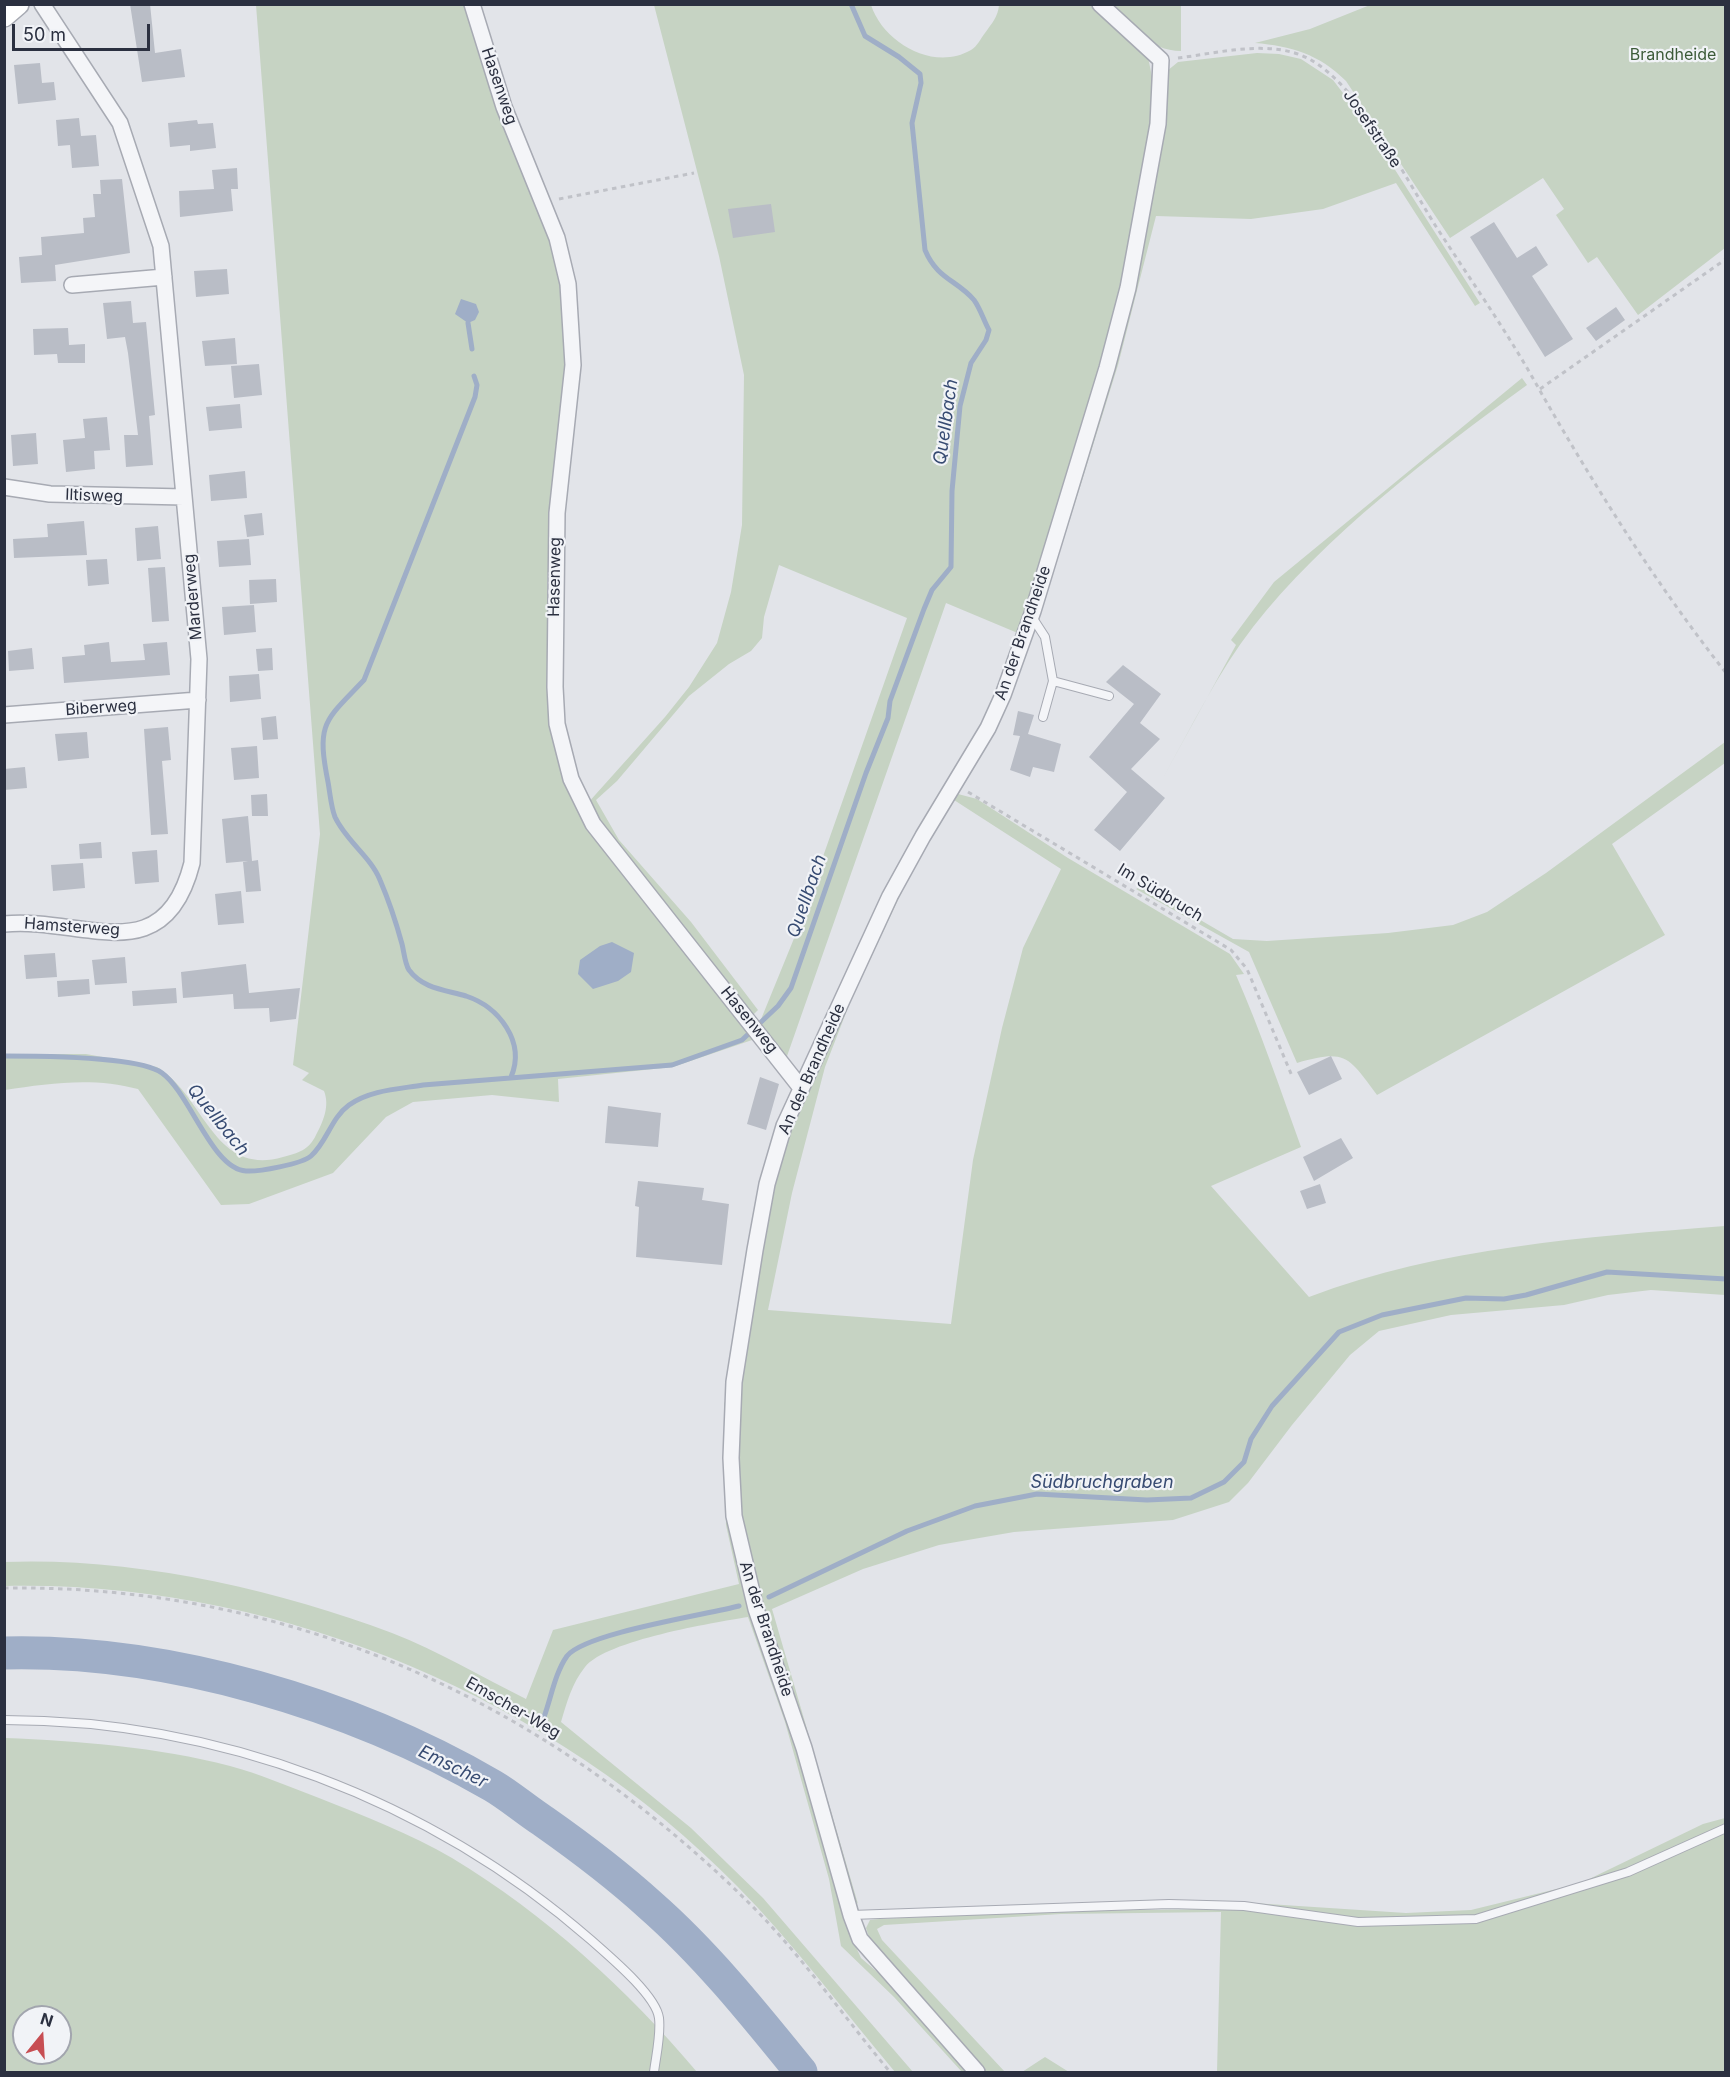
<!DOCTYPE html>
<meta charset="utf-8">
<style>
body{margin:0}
#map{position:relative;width:1730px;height:2077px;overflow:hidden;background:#e2e4e9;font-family:Inter,sans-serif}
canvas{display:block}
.frame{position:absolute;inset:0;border:6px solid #2b3040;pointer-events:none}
.north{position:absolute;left:12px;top:2005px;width:60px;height:60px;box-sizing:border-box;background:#f1f3f7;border:2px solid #a2a5ae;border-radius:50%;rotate:18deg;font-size:16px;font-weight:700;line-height:24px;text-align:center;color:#2b3040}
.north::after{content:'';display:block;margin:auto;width:21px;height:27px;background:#c74e53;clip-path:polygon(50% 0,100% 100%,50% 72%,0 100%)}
.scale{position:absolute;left:12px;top:24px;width:138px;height:27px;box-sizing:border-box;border:3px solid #2b3040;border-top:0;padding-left:8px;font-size:18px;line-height:21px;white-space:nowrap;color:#2b3040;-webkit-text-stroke:4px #f1f3f7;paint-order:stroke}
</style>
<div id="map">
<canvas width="1730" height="2077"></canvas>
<div class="frame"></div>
<div class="north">N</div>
<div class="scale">50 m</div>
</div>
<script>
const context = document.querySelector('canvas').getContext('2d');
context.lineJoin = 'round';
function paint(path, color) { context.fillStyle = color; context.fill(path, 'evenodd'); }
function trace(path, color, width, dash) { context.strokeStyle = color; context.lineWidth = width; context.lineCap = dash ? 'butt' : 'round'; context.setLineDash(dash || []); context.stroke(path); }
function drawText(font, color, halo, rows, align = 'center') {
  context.font = font + ' Inter,sans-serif'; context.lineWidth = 4.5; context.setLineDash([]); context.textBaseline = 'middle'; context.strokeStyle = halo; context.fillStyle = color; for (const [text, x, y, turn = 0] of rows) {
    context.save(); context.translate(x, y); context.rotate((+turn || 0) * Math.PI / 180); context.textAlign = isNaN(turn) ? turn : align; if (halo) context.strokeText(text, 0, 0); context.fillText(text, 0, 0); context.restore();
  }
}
paint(new Path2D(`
 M 256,5 L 468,5 L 547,223 L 562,280 L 567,354 L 547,583 L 550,697 L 562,766 L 587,827 L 755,1039 L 673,1067 L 558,1079 L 559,1102 L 492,1095 L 413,1102 L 386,1117 L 333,1173 L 249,1204 L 221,1205 L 138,1089 C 94,1077 49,1083 5,1090 L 4,1054 L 86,1054 L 157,1067 C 205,1096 213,1177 283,1157 C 298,1153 309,1150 316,1135 C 323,1122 330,1106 324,1091 L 302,1080 L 309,1073 L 293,1065 L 320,834 Z
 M 654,5 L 871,5 C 883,42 933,72 971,50 C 977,47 981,38 985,33 C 992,23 998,17 999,5 L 1093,5 L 1148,57 L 1156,97 L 1121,293 L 1020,634 L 946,603 L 786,1059 L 755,1034 L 795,936 L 907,618 L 779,565 L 764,617 L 762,638 L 751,651 L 729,664 L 689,696 L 617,781 L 596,800 L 619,840 L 691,922 L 758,1010 L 750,1018 L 587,804 L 665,717 L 689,687 L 717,643 L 731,592 L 742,525 L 744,375 L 719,256 Z
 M 1105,5 L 1181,5 L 1181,51 C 1150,51 1126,24 1105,5 Z
 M 1370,5 L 1725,5 L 1725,248 L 1638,315 L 1597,257 L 1588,263 L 1556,215 L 1564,209 L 1543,178 L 1450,238 L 1346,81 C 1319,54 1291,46 1255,43 L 1310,29 Z
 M 1257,53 L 1279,54 L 1301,59 L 1333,80 L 1362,118 L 1480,303 L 1475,306 L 1396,183 L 1323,209 L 1251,219 L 1156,216 L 1118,365 L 1061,548 L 1058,547 L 1117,352 L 1167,71 L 1178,62 Z
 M 1522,378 L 1527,385 C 1435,452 1323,537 1253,627 C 1218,672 1192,726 1164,776 L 1236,645 L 1231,640 L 1274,582 Z
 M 1725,742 L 1725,763 L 1612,844 L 1665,935 L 1377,1095 C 1348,1056 1346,1049 1297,1063 L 1249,952 L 1136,889 L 1142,886 L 1233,939 L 1267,941 L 1388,933 L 1453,925 L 1487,912 L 1546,873 Z
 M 958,794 L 977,799 L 1068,858 L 1230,954 L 1244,974 L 1236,975 C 1261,1032 1280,1089 1301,1147 L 1211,1186 L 1309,1297 C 1441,1247 1585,1237 1725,1226 L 1725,1295 L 1651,1290 L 1608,1295 L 1564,1305 L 1451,1315 L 1379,1331 L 1350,1355 L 1292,1425 L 1248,1483 L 1229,1502 L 1173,1520 L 1014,1532 L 939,1545 L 863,1569 L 772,1609 L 858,1904 L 854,1899 L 768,1630 L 742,1531 L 736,1475 L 738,1393 L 767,1209 L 795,1114 L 896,894 L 953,796 ZM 954,800 L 1061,869 L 1023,948 L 1002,1028 L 973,1160 L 951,1324 L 768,1310 L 792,1193 L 825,1067 L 851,1000 L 912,870 L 941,817 Z
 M 724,1402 L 726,1404 L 731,1516 L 805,1767 L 836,1887 L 856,1947 L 861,1958 L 889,1982 L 969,2072 L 962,2072 L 894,1997 L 841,1946 L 829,1879 L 785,1722 L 748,1617 C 712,1623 607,1640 585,1667 C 572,1683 567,1702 561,1722 L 691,1828 L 763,1898 L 913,2072 L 895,2072 C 843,2010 794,1944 737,1886 C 550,1695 272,1580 5,1586 L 4,1562 C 131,1557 273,1588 392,1633 C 438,1651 482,1677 526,1699 L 553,1630 L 739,1584 L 726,1525 Z
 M 5,1738 C 79,1741 157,1747 230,1766 C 260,1774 290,1787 319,1798 C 364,1816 411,1834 452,1858 C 545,1914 628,1990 697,2072 L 5,2072 ZM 24,2017 L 60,2017 L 60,2053 L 24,2053 Z
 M 1725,1818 L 1725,2072 L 1217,2072 L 1221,1912 L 1061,1914 L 884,1925 L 877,1929 L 882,1940 L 1005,2072 L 986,2072 L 870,1940 L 866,1928 L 870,1920 L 879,1919 L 1059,1911 L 1221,1909 L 1222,1901 L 1406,1913 L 1471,1910 L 1581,1883 L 1703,1824 Z
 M 1045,2057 L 1069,2072 L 1022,2072 Z`), '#c6d3c3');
paint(new Path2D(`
 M 461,299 L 476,304 L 479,312 L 475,320 L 468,323 L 455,314 Z
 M 612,942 L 634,953 L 631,972 L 618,981 L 593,989 L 578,974 L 580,960 L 600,946 Z`), '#9faec7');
trace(new Path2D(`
 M 468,323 L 472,349
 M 474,376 L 477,385 L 475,397 L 364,680 C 325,721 316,722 328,782 C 330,793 331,807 335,817 C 346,841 371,857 380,880 C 389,901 396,922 402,944 C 404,952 405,964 409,970 C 423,989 446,990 466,996 C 499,1007 526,1042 511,1077
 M 4,1056 C 36,1056 139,1056 162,1073 C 190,1093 212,1169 246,1171 C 258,1172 302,1164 311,1156 C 327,1142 331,1118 349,1105 C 370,1090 399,1089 423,1085 L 672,1065 L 742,1040 L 778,1006 L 791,988 L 866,773 L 888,718 L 890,701 L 924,609 L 932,590 L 951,567 L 952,491 L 960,406 L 971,363 L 986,340 L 989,330 C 984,321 980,308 974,300 C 957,280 937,279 925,250 L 912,123 L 921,83 L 920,74 L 899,57 L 865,36 L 851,4
 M 769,1597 L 907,1531 L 975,1506 L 1037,1494 L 1147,1500 L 1191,1498 L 1224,1482 L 1244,1462 L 1251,1439 L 1272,1406 L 1339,1332 L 1382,1315 L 1466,1298 L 1504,1299 L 1526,1295 L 1607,1272 L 1726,1279
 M 544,1717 C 551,1698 555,1673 567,1656 C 585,1633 705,1615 739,1606`), '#9faec7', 5);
trace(new Path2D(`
 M 4,1653 C 168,1649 352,1704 493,1786 C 510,1796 526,1810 543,1821 C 580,1847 616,1874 650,1905 C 706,1954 754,2014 801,2072`), '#9faec7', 33);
paint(new Path2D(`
 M 130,4 L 150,4 L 155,53 L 181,49 L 185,77 L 142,82 Z
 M 40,63 L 42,83 L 54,82 L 56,100 L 18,104 L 14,65 Z
 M 79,118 L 81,136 L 96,135 L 99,166 L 72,168 L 70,145 L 58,146 L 56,120 Z
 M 197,120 L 198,124 L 213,123 L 216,148 L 190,151 L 190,145 L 170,147 L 168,123 Z
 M 237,168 L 238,189 L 231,189 L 233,211 L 180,217 L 179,191 L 214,189 L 212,170 Z
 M 122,179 L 130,253 L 55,265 L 56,281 L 21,283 L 19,257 L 42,255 L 41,237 L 84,233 L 83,218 L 95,217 L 93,194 L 101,194 L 100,180 Z
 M 771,204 L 775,232 L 733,238 L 728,209 Z
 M 1494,222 L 1517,258 L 1536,246 L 1548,265 L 1532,276 L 1573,339 L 1545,357 L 1470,237 Z
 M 227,269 L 229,294 L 196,297 L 194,271 Z
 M 131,301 L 133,323 L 146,322 L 155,415 L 149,416 L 153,465 L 126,467 L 124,435 L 138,435 L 128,353 L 125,337 L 107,339 L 103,303 Z
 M 1616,307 L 1625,320 L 1596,341 L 1586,328 Z
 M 68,328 L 69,345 L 85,344 L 85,363 L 58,363 L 57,354 L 34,355 L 33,329 Z
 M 235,338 L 237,364 L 205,366 L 202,341 Z
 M 259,364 L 262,395 L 234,398 L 231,366 Z
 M 240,404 L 242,428 L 209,431 L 206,407 Z
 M 107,417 L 110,450 L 94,451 L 95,469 L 66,472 L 63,440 L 85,438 L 83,419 Z
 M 36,433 L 38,464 L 13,466 L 11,435 Z
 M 245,471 L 247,498 L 211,501 L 209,475 Z
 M 262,513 L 264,535 L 247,537 L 244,515 Z
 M 84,521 L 87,555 L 14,558 L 13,539 L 48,537 L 47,524 Z
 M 158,526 L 161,559 L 137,561 L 135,528 Z
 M 249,539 L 251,565 L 219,567 L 217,541 Z
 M 107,559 L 109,584 L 88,586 L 86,560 Z
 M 165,567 L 169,621 L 152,622 L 148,568 Z
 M 276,579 L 277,602 L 250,604 L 249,580 Z
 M 254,605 L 256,632 L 224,635 L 222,607 Z
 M 109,642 L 111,662 L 145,660 L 143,644 L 167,642 L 170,675 L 64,683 L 62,657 L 85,655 L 84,645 Z
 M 32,648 L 34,669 L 9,671 L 8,651 Z
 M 272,648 L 273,670 L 258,671 L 256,649 Z
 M 1123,665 L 1161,694 L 1140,723 L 1160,739 L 1131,769 L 1165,798 L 1120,851 L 1094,830 L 1127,792 L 1089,757 L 1134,704 L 1106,682 Z
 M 259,674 L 261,699 L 230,702 L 229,676 Z
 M 1018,711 L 1034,715 L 1028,734 L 1061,744 L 1054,772 L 1033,767 L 1030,777 L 1010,770 L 1020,736 L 1013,735 Z
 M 276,716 L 278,739 L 263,740 L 261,718 Z
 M 168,727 L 171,760 L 162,761 L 168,834 L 151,835 L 144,729 Z
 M 87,732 L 89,758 L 58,761 L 55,734 Z
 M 257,746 L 259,778 L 234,780 L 231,748 Z
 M 25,767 L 27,788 L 4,790 L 4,769 Z
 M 267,794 L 268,816 L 252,816 L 251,795 Z
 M 248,816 L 252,861 L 258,860 L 261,891 L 246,892 L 243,862 L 248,861 L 226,863 L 222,819 Z
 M 101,842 L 102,858 L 80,859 L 79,844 Z
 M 157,850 L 159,882 L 135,884 L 132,852 Z
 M 83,863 L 85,888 L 53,891 L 51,865 Z
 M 241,891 L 244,923 L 218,925 L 215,894 Z
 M 55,953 L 57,977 L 26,979 L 24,955 Z
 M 125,957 L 127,983 L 95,985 L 92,960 Z
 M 246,964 L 249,993 L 300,988 L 296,1019 L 270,1022 L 269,1008 L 234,1009 L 233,994 L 183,998 L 181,972 Z
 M 89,979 L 90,994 L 58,997 L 57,981 Z
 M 176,988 L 177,1003 L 133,1006 L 132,991 Z
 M 1331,1056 L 1342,1079 L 1309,1095 L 1297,1072 Z
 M 760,1077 L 779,1084 L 766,1130 L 747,1124 Z
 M 608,1106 L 661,1113 L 658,1147 L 605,1143 Z
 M 1341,1138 L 1353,1158 L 1314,1181 L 1303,1157 Z
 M 638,1181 L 704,1188 L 702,1200 L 729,1204 L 722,1265 L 636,1257 L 639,1207 L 635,1206 Z
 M 1320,1184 L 1326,1203 L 1307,1209 L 1300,1191 Z`), '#b9bdc6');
const lane = new Path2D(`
 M 1032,617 L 1045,637 L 1053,681 L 1043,717
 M 1053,681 L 1109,696
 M 4,1720 C 219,1720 429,1799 591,1940 C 609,1956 656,1995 659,2018 C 661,2035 656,2056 654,2072
 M 851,1915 L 1169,1904 L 1244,1906 L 1358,1922 L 1476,1919 L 1628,1872 L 1726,1828`);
const street = new Path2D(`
 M 472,4 L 504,107 L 557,238 L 568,284 L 573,365 L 557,513 L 555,687 L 557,724 L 571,779 L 593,824 L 801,1088
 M 72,285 L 164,277
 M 4,487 L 50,494 L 184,497
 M 4,715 L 198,700
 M 4,924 C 82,916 164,974 192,863 L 199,659 L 161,246 L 120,123 L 42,4
 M 977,2072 L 860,1939 L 851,1915 L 804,1748 L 756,1609 L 734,1516 L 731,1458 L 734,1382 L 755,1250 L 767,1184 L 784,1126 L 890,896 L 923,836 L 988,728 L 1003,695 L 1033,611 L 1107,368 L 1128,288 L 1158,124 L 1161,60 L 1100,4`);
const secondary = new Path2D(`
 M 4,16 L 18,4`);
trace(lane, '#a7aab3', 10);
trace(street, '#a7aab3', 18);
trace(secondary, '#a7aab3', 24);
trace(new Path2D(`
 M 1178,58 C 1219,53 1273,38 1311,60 C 1359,87 1405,177 1435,225 C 1470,279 1508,333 1539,389 C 1595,487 1656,584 1726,673
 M 559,199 L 694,173
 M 1540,389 L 1726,259
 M 968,792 L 1208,936 L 1231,950 L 1247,969 L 1292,1076
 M 4,1588 C 291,1584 546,1702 748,1902 C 800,1953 843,2016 890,2072`), '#c0c2c8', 3, [4.5, 4.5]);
trace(lane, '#f4f5f8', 8);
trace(street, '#f4f5f8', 15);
trace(secondary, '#fff', 21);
drawText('16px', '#3c5b39', '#f1f3f7', [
 ["Brandheide",1673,55]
]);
drawText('16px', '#2b3040', '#f1f3f7', [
 ["Hasenweg",499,86,71],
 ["Josefstraße",1372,129,56],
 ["Iltisweg",94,496,2],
 ["Hasenweg",555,577,-89],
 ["Marderweg",193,597,-95],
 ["An der Brandheide",1023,633,-71],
 ["Biberweg",101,708,-4],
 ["Im Südbruch",1160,893,31],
 ["Hamsterweg",72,927,4],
 ["Hasenweg",749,1020,51],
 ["An der Brandheide",812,1069,-66],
 ["An der Brandheide",766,1629,72],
 ["Emscher-Weg",513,1708,30]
]);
drawText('italic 18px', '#374b72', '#f1f3f7', [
 ["Quellbach",946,422,-82],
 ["Quellbach",807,896,-71],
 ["Quellbach",218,1120,51],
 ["Südbruchgraben",1102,1483],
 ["Emscher",453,1767,26]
]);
</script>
